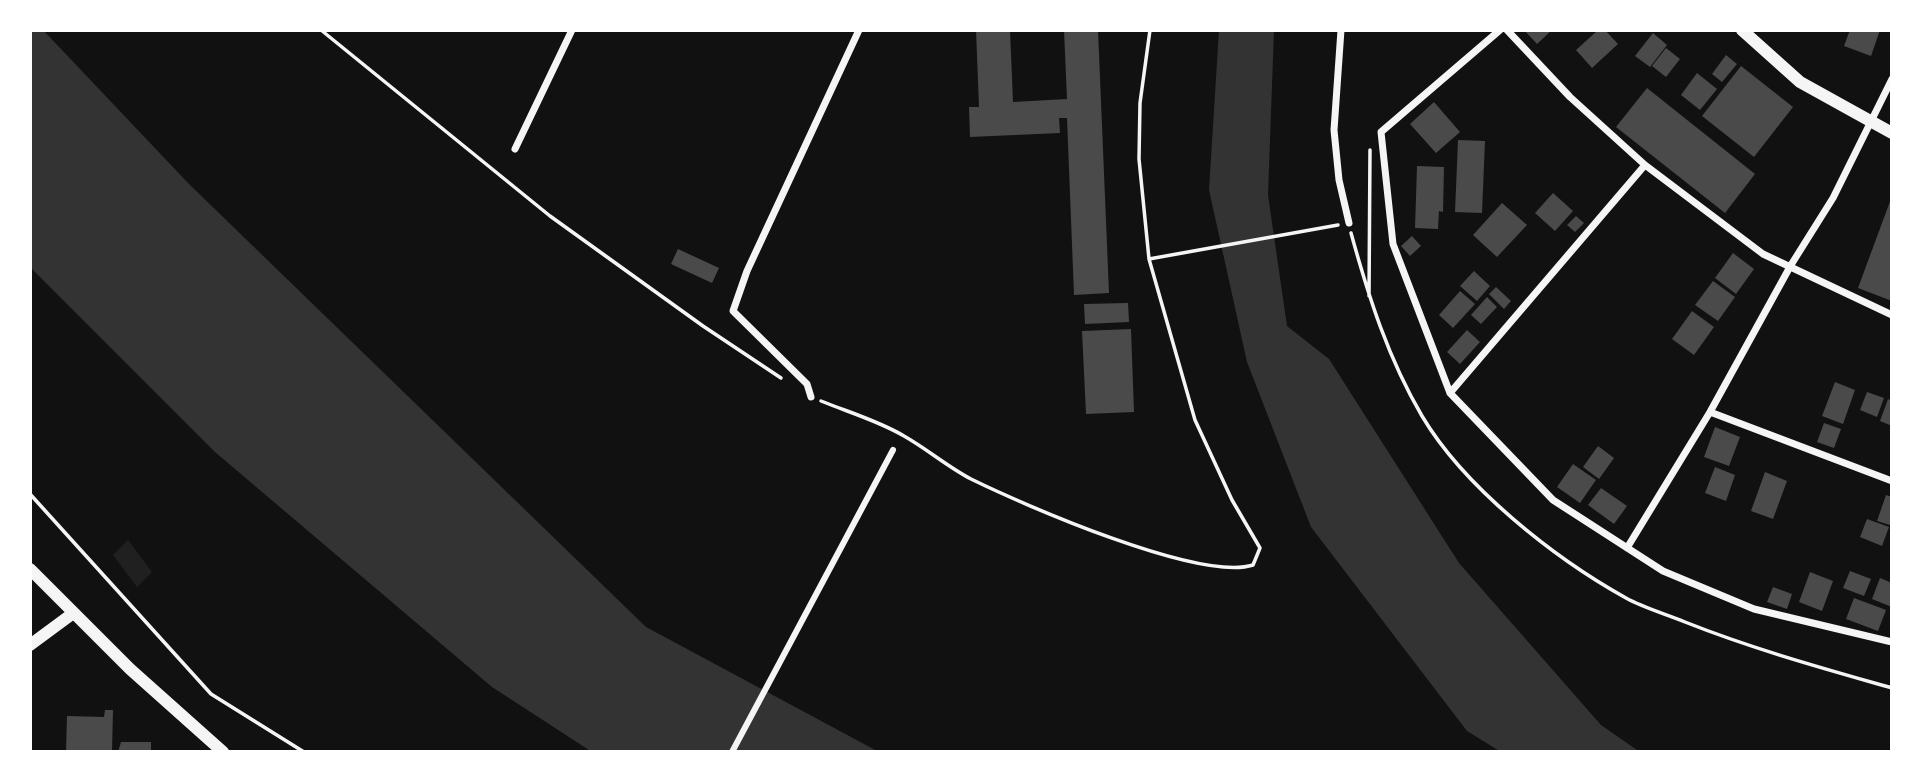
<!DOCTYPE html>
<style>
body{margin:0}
#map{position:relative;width:1922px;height:782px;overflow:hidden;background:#111;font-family:"DejaVu Sans",sans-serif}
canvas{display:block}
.frame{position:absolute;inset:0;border:32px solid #fff;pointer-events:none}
</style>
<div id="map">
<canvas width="1922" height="782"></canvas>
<div class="frame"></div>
</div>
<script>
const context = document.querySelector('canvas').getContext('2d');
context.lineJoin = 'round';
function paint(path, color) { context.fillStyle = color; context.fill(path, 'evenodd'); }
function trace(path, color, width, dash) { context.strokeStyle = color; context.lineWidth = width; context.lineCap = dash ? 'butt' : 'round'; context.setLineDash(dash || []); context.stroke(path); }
paint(new Path2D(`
 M 128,540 L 152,572 L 137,587 L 113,555 Z`), '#202020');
paint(new Path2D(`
 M 30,30 L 43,30 L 189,184 L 646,627 L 879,752 L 592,752 L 492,687 L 215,452 L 30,267 Z
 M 1219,30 L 1274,30 L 1268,195 L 1287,326 L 1329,359 L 1459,563 L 1601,725 L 1640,752 L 1501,752 L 1467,731 L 1311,527 L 1247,362 L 1209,190 Z`), '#333');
paint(new Path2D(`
 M 976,30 L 1010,30 L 1013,102 L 1067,99 L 1064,30 L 1098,30 L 1109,293 L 1074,295 L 1067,118 L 1059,118 L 1060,133 L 970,137 L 969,107 L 979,107 Z
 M 1524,30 L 1552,30 L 1537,44 Z
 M 1598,30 L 1605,30 L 1618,44 L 1592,68 L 1576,50 Z
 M 1850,30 L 1880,30 L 1871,56 L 1844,46 Z
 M 1653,33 L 1667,45 L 1650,67 L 1635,56 Z
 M 1666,48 L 1680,59 L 1666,77 L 1652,66 Z
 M 1726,55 L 1737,64 L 1722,82 L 1712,74 Z
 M 1741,66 L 1793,107 L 1754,157 L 1702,116 Z
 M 1697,73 L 1717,89 L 1700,110 L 1681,95 Z
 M 1647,88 L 1755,174 L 1725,213 L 1616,127 Z
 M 1434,102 L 1460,132 L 1436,153 L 1410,124 Z
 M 1458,140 L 1485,141 L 1482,213 L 1455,212 Z
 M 1417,166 L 1444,167 L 1443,212 L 1439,211 L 1438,229 L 1415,228 Z
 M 1553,193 L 1573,211 L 1555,231 L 1535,213 Z
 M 1892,196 L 1892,301 L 1858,288 Z
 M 1502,203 L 1527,225 L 1497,257 L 1473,235 Z
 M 1576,216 L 1584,223 L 1575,232 L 1567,225 Z
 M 1412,236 L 1421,246 L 1410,256 L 1401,246 Z
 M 678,249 L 719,268 L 712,283 L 671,264 Z
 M 1733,253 L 1754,269 L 1736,294 L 1715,278 Z
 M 1474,271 L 1490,286 L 1477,301 L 1460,286 Z
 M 1713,281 L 1735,297 L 1718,321 L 1695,305 Z
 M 1496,287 L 1511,301 L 1504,309 L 1489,294 Z
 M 1460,291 L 1475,304 L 1453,328 L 1439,315 Z
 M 1487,297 L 1497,307 L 1481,324 L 1471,315 Z
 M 1128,303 L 1129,322 L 1085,324 L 1084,304 Z
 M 1692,311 L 1714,327 L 1694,355 L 1672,339 Z
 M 1131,329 L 1134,412 L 1086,414 L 1082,331 Z
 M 1467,330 L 1480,342 L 1460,364 L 1447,352 Z
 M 1835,382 L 1855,390 L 1843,424 L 1822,416 Z
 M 1867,392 L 1884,398 L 1877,417 L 1860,410 Z
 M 1888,399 L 1892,401 L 1892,426 L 1880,421 Z
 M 1824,423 L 1841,429 L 1834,448 L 1817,442 Z
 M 1715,427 L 1740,437 L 1729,466 L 1704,457 Z
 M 1598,446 L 1614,458 L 1599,479 L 1583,467 Z
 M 1573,464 L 1596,480 L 1580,503 L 1557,487 Z
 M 1715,467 L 1735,475 L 1726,501 L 1705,493 Z
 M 1765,472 L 1787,481 L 1773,519 L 1751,511 Z
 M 1601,488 L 1627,506 L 1614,524 L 1588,505 Z
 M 1886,495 L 1892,497 L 1890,525 L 1877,521 Z
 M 1867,519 L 1889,527 L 1882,546 L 1860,537 Z
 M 1850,571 L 1871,579 L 1864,596 L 1843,588 Z
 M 1810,572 L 1833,581 L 1822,611 L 1799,602 Z
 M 1880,578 L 1892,583 L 1892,607 L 1872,599 Z
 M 1773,587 L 1792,594 L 1787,609 L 1767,602 Z
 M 1854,598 L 1886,610 L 1878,631 L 1846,619 Z
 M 105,710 L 113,710 L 112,752 L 66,752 L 67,716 L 104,717 Z
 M 121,742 L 151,742 L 151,752 L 118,752 Z`), '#4a4a4a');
trace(new Path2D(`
 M 321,30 L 550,216 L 703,326 L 781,378
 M 1351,233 C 1369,298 1388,358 1422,416 C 1464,487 1554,558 1626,598 C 1644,608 1666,614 1685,622 C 1753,649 1822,668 1892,688
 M 1149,259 L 1139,159 L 1140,103 L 1150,30
 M 1369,296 L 1370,150
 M 821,401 C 848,412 879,421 904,436 C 927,449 948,467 971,479 C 1024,505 1200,582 1253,565 L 1260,548 L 1232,500 L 1195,420 L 1149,259 L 1338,225
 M 30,494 L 211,694 L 304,752`), '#f5f5f5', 3.5);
trace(new Path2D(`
 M 732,752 L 893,450`), '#f5f5f5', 6);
trace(new Path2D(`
 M 1341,30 L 1334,130 L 1339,180 L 1349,223
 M 1500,30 L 1381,132 L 1393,244 L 1450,393 L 1553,500 L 1663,571 L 1754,609 L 1892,642
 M 1507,30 L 1570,97 L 1645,165 L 1763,254 L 1892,315
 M 515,149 L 572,30
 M 1450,393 L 1645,165
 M 811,397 L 807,384 L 733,311 L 747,271 L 859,30
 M 1710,412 L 1892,481
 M 1627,548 L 1710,412 L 1791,265 L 1833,198 L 1892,79`), '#f5f5f5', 7);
trace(new Path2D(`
 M 1742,30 L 1800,82 L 1892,133
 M 30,569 L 130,669 L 223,752
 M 30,645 L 72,614`), '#f5f5f5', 12);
</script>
